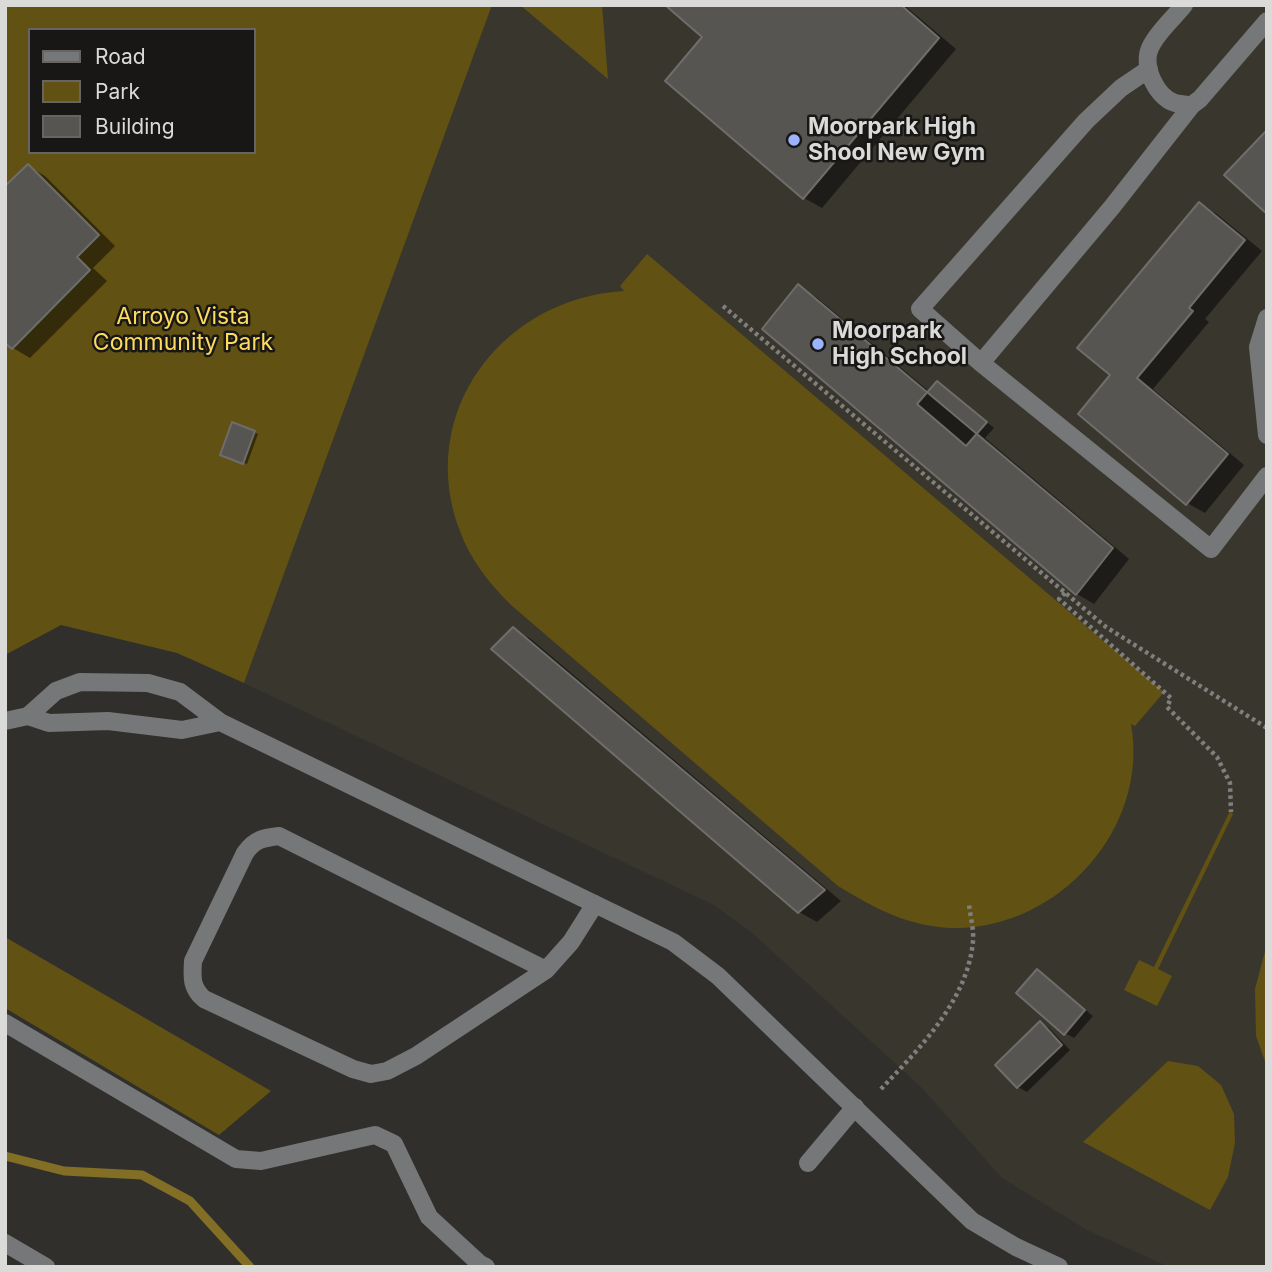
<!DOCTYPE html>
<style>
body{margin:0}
#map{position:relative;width:1272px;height:1272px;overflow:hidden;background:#302f2c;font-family:Inter,sans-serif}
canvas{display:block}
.frame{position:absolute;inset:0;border:7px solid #dadad8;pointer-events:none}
.legend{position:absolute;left:28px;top:28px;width:228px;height:126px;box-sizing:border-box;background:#181716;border:2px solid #666564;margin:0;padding:9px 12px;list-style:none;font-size:21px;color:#dadad8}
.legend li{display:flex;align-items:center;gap:14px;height:35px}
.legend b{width:35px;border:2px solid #666564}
</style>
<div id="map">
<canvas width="1272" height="1272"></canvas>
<div class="frame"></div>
<ul class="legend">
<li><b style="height:9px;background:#767778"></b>Road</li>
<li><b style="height:19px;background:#615214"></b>Park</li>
<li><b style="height:19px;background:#565552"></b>Building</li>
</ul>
</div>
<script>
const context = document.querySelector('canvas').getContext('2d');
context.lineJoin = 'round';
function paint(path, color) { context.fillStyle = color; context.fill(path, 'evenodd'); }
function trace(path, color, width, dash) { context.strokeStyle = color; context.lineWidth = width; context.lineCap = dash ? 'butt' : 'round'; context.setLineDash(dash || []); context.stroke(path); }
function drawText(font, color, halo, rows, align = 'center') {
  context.font = font + ' Inter,sans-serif'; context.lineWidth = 5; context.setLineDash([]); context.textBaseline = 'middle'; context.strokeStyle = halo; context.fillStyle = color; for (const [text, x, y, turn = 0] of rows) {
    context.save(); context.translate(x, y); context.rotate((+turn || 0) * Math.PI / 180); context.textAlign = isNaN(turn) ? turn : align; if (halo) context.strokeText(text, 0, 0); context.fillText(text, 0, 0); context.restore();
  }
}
paint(new Path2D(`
 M 492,5 L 1267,5 L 1267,1267 L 1169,1267 L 1087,1230 L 1002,1178 L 920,1086 L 751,932 L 714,905 L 244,683 Z`), '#38362d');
paint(new Path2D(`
 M 5,5 L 492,5 L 244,683 L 177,653 L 61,625 L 5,655 ZM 30,30 L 254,30 L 254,152 L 30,152 Z
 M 520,5 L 602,5 L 608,79 Z
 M 647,254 L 1164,692 L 1135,726 L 1131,724 C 1150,829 1057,931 951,928 C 907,926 874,908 838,886 L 511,605 C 490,584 470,560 460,531 C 415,413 502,298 624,291 L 620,286 Z
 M 1230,811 L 1233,814 L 1158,969 L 1172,976 L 1157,1006 L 1124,990 L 1139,960 L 1154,967 Z
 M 5,937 L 271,1091 L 219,1135 L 5,1008 Z
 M 1267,944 L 1267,1067 L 1256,1036 L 1255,989 Z
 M 1168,1061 L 1198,1066 L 1221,1085 L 1234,1114 L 1235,1143 L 1228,1177 L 1210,1210 L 1083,1142 Z`), '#615214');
paint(new Path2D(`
 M 668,5 L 904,5 L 956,49 L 822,208 L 804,198 L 667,81 L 705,36 Z
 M 28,166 L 45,176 L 115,246 L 93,268 L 107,281 L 30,358 L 13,348 Z
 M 1199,204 L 1217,214 L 1262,251 L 1205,319 L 1209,322 L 1153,389 L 1244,465 L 1205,513 L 1187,503 L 1112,375 Z
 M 799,287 L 816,297 L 930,392 L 937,383 L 946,388 L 994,428 L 985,438 L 1129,559 L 1094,604 L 1077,594 Z
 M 254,432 L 258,434 L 247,464 L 225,456 Z
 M 513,629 L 531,639 L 841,901 L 817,922 L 799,912 L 494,649 Z
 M 1038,971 L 1093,1016 L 1074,1038 L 1065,1033 Z
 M 1041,1024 L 1049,1028 L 1070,1050 L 1027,1092 L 1018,1087 L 998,1065 Z`), '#0007');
trace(new Path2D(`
 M 5,1156 L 64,1171 L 142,1175 L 190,1201 L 250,1267`), '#826e25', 9);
const building = new Path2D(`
 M 665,5 L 901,5 L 939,38 L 803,199 L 665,81 L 702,37 Z
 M 1267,130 L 1267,214 L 1224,175 Z
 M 28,164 L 99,235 L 77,257 L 90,270 L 12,349 L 5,343 L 5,186 Z
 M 1199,202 L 1245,240 L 1189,308 L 1193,311 L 1137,378 L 1228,454 L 1186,505 L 1078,414 L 1110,375 L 1077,348 Z
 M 798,284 L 1113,548 L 1076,595 L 762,329 Z
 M 937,381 L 987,422 L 966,446 L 917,404 Z
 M 232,422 L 255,431 L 243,464 L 220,455 Z
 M 513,627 L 825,890 L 798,913 L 491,649 Z
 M 1037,969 L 1085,1010 L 1064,1035 L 1016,993 Z
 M 1040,1021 L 1062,1045 L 1017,1088 L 995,1065 Z`);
paint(building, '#565552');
trace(building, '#6e6d6a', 2);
trace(new Path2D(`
 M 723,306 L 1106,627 L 1267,728
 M 1065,593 L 1059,599 L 1171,698 L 1167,707 L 1217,757 L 1230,783 L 1231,812
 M 881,1089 C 919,1049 968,1000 973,941 C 974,929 970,915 969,904`), '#807f7d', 4.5, [3.5, 3.5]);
trace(new Path2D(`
 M 1184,5 C 1174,18 1157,32 1150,48 C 1142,66 1156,97 1175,103 C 1180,104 1187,105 1192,105 L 1200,99 L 1267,21
 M 1149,69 L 1121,88 L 1086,121 L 920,309 L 981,363 L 1112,207 L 1192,105
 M 1267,318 L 1258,347 L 1267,435
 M 981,363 L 1211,549 L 1267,476
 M 28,716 L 49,723 L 108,721 L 182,730 L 220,722
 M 5,721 L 28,716 L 56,691 L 80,682 L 148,683 L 180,692 L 220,722 L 673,942 L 718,976 L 972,1221 L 1016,1247 L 1059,1267
 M 546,970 L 279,836 C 263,838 255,839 245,853 L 193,961 C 192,977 191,988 204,999 L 353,1069 L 371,1074 L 387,1071 L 416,1056 L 546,970 L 571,942 L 595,904
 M 5,1023 L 236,1159 L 261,1161 L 375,1135 L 394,1144 L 429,1217 L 480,1264 L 486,1267
 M 808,1163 L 855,1107
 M 5,1243 L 46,1267`), '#767778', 18);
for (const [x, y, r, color] of [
 [794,140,7,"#9cb4fd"],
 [818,344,7,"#9cb4fd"]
]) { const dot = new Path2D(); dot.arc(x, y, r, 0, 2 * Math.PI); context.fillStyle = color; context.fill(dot); trace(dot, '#181716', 2.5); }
drawText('bold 23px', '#dadad8', '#181716', [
 ["Moorpark High",808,127],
 ["Shool New Gym",808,153],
 ["Moorpark",832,331],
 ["High School",832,357]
], 'left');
drawText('23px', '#fddb5c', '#181716', [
 ["Arroyo Vista",183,317],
 ["Community Park",183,343]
]);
</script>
